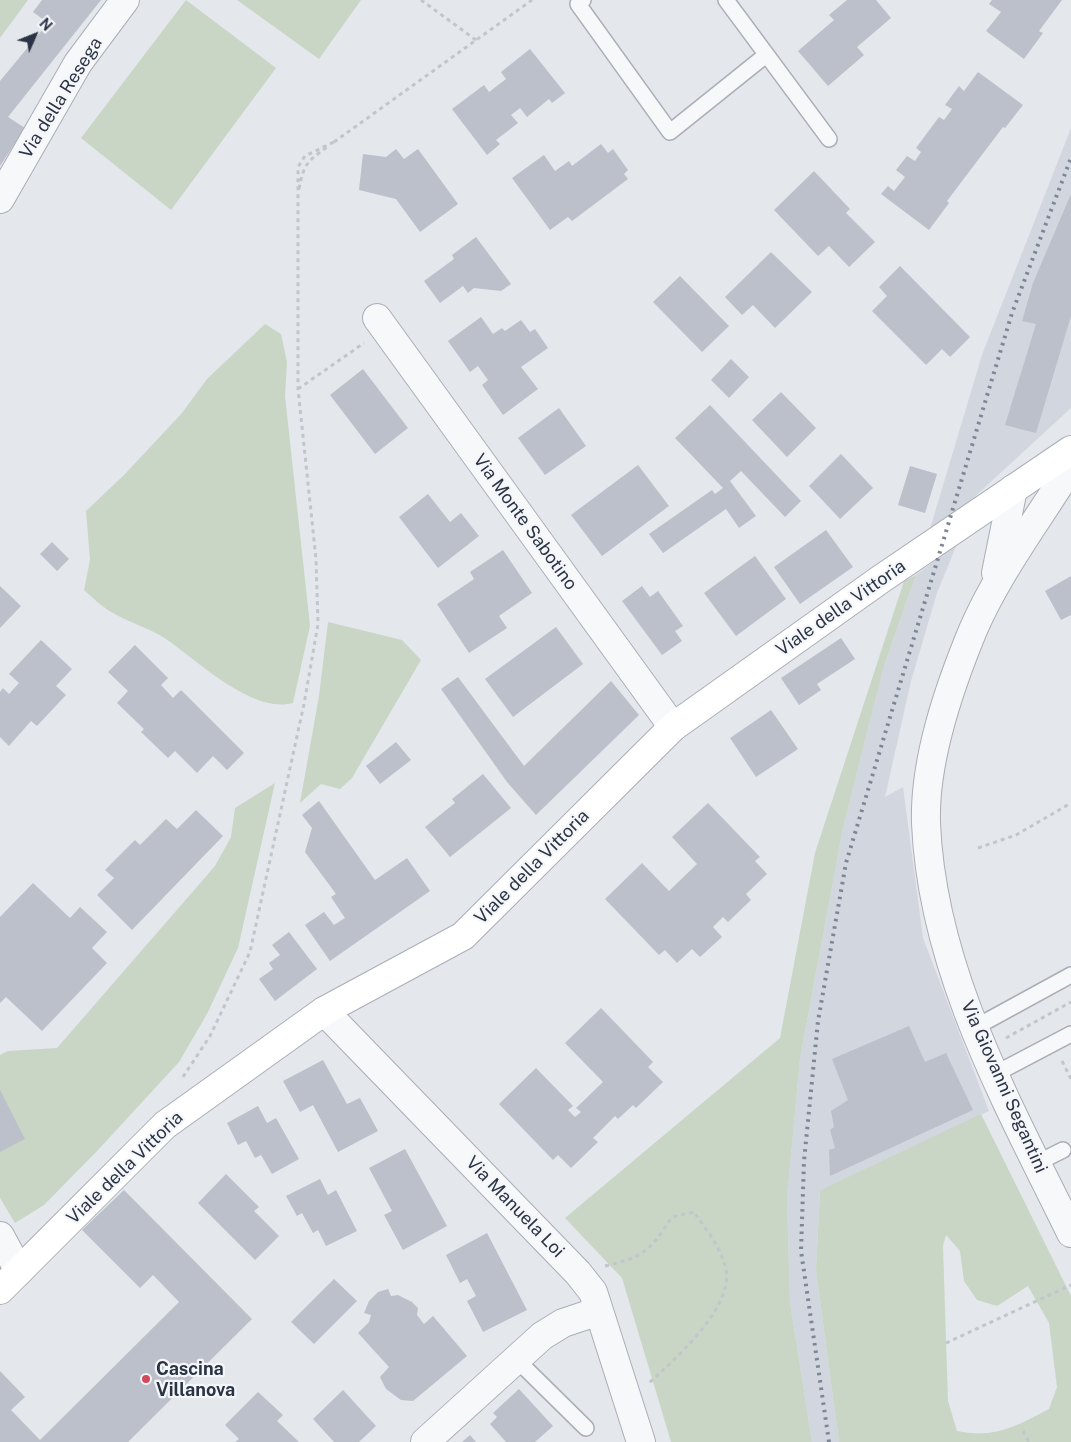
<!DOCTYPE html>
<style>
body{margin:0}
#map{position:relative;width:1071px;height:1442px;overflow:hidden;background:#e4e7ec;font-family:"Public Sans",sans-serif}
canvas{display:block}
.north{position:absolute;left:10px;top:10px;width:50px;height:50px;-webkit-text-stroke:4px #f4f6f9;paint-order:stroke;rotate:46deg;font-size:14px;font-weight:700;line-height:20px;text-align:center;color:#2b3445}
.north::after{content:'';display:block;margin:auto;width:18px;height:22px;background:#2b3445;clip-path:polygon(50% 0,100% 100%,50% 72%,0 100%)}
</style>
<div id="map">
<canvas width="1071" height="1442"></canvas>
<div class="north">N</div>
</div>
<script>
const context = document.querySelector('canvas').getContext('2d');
context.lineJoin = 'round';
function paint(path, color) { context.fillStyle = color; context.fill(path, 'evenodd'); }
function trace(path, color, width, dash) { context.strokeStyle = color; context.lineWidth = width; context.lineCap = dash ? 'butt' : 'round'; context.setLineDash(dash || []); context.stroke(path); }
function drawText(font, color, halo, rows, align = 'center') {
  context.font = font + ' "Public Sans",sans-serif'; context.lineWidth = 4.5; context.setLineDash([]); context.textBaseline = 'middle'; context.strokeStyle = halo; context.fillStyle = color; for (const [text, x, y, turn = 0] of rows) {
    context.save(); context.translate(x, y); context.rotate((+turn || 0) * Math.PI / 180); context.textAlign = isNaN(turn) ? turn : align; if (halo) context.strokeText(text, 0, 0); context.fillText(text, 0, 0); context.restore();
  }
}
paint(new Path2D(`
 M 1071,128 L 1071,408 L 970,501 L 930,529 L 982,355 Z
 M 957,544 L 937,593 L 911,681 L 885,797 L 903,787 L 923,938 L 989,1111 L 820,1190 L 816,1270 L 839,1442 L 812,1442 L 790,1302 L 787,1198 L 800,1059 L 843,828 L 884,666 L 916,575 Z`), '#d2d6de');
paint(new Path2D(`
 M 0,0 L 28,0 L 0,38 Z
 M 186,0 L 276,68 L 171,210 L 81,138 Z
 M 237,0 L 361,0 L 319,59 Z
 M 265,324 L 281,334 L 287,362 L 285,396 L 310,626 L 293,703 C 252,714 198,661 166,639 C 149,628 128,622 111,612 C 101,606 92,597 84,590 L 90,560 L 86,511 L 124,475 L 182,413 L 207,379 Z
 M 916,575 L 884,666 L 843,828 L 800,1059 L 787,1198 L 790,1302 L 812,1442 L 671,1442 L 622,1278 L 565,1218 L 780,1038 L 815,853 L 904,581 Z
 M 328,622 L 402,640 L 421,660 L 352,778 L 340,789 L 321,784 L 300,803 L 319,696 Z
 M 275,783 L 238,948 L 207,1014 L 179,1062 L 99,1149 L 44,1205 L 15,1223 L 0,1198 L 0,1055 L 8,1051 L 57,1048 L 215,866 L 231,837 L 235,808 Z
 M 981,1114 L 1071,1296 L 1071,1442 L 839,1442 L 816,1270 L 820,1190 ZM 946,1235 L 960,1251 L 964,1281 L 977,1300 L 997,1306 L 1028,1286 L 1049,1323 L 1057,1387 L 1049,1409 C 1016,1426 995,1439 957,1431 L 948,1401 L 943,1246 Z`), '#c9d6c5');
paint(new Path2D(`
 M 42,0 L 101,0 L 8,117 L 25,128 L 0,166 L 0,81 L 48,23 L 33,12 Z
 M 847,0 L 876,0 L 891,18 L 857,47 L 864,55 L 828,86 L 798,51 L 834,20 L 829,15 Z
 M 992,0 L 1062,0 L 1039,31 L 1043,33 L 1024,59 L 986,31 L 1001,12 L 989,4 Z
 M 530,49 L 565,93 L 552,103 L 549,99 L 527,117 L 520,108 L 511,115 L 518,123 L 496,140 L 500,144 L 487,155 L 452,109 L 484,85 L 489,92 L 506,79 L 501,72 Z
 M 978,72 L 1023,105 L 1005,128 L 1003,127 L 947,201 L 949,203 L 929,230 L 881,194 L 888,186 L 894,191 L 905,177 L 896,170 L 907,156 L 915,161 L 921,152 L 916,148 L 939,117 L 944,120 L 952,109 L 945,105 L 959,86 L 964,91 Z
 M 601,144 L 608,153 L 613,149 L 628,170 L 624,174 L 628,179 L 572,221 L 568,217 L 550,230 L 512,178 L 544,155 L 555,171 L 569,161 L 572,166 Z
 M 396,149 L 404,159 L 418,149 L 458,204 L 420,232 L 396,199 L 359,190 L 363,154 L 386,157 Z
 M 814,171 L 850,209 L 846,213 L 875,242 L 849,267 L 829,246 L 818,256 L 774,210 Z
 M 1071,194 L 1071,316 L 1036,433 L 1005,425 L 1036,324 L 1022,321 L 1033,283 Z
 M 476,237 L 511,284 L 501,291 L 474,288 L 468,293 L 463,286 L 440,303 L 424,281 L 454,259 L 452,255 Z
 M 771,252 L 812,292 L 775,328 L 753,305 L 742,315 L 725,297 Z
 M 900,266 L 970,337 L 950,357 L 942,349 L 926,365 L 872,311 L 887,296 L 879,287 Z
 M 680,276 L 729,326 L 702,352 L 653,302 Z
 M 481,317 L 493,334 L 502,328 L 505,331 L 521,320 L 530,332 L 535,329 L 548,348 L 521,367 L 538,389 L 503,415 L 482,385 L 488,380 L 478,366 L 470,372 L 448,341 Z
 M 731,359 L 749,377 L 729,398 L 711,380 Z
 M 363,369 L 408,428 L 375,454 L 330,395 Z
 M 781,392 L 816,428 L 787,457 L 752,420 Z
 M 710,405 L 801,501 L 785,517 L 741,471 L 730,481 L 756,516 L 739,528 L 726,509 L 663,553 L 649,534 L 712,490 L 715,494 L 723,488 L 675,438 Z
 M 559,408 L 586,446 L 545,475 L 518,438 Z
 M 841,454 L 873,488 L 840,519 L 809,486 Z
 M 638,465 L 669,506 L 602,556 L 571,515 Z
 M 910,466 L 937,474 L 925,513 L 898,505 Z
 M 428,494 L 450,522 L 461,513 L 479,536 L 438,568 L 399,517 Z
 M 826,530 L 853,567 L 800,604 L 774,567 Z
 M 52,542 L 69,559 L 57,571 L 40,554 Z
 M 503,550 L 532,593 L 499,616 L 507,628 L 469,653 L 437,604 L 474,579 L 470,572 Z
 M 755,556 L 786,599 L 736,636 L 704,593 Z
 M 1071,576 L 1071,615 L 1061,620 L 1045,591 Z
 M 0,586 L 21,606 L 0,628 Z
 M 642,586 L 650,597 L 658,591 L 683,626 L 675,631 L 682,641 L 662,655 L 622,601 Z
 M 556,627 L 583,664 L 513,717 L 485,679 Z
 M 841,638 L 855,659 L 817,684 L 821,690 L 799,705 L 781,678 Z
 M 41,640 L 72,669 L 56,686 L 66,695 L 37,726 L 31,721 L 9,746 L 0,737 L 0,692 L 3,688 L 9,694 L 19,683 L 9,674 Z
 M 135,645 L 168,678 L 161,685 L 173,698 L 181,690 L 244,753 L 227,770 L 213,756 L 197,773 L 175,751 L 168,758 L 141,732 L 144,729 L 117,703 L 128,691 L 108,672 Z
 M 458,677 L 524,766 L 611,681 L 639,715 L 536,815 L 507,782 L 441,689 Z
 M 771,710 L 798,749 L 756,777 L 730,738 Z
 M 396,742 L 411,760 L 380,784 L 366,766 Z
 M 483,774 L 511,808 L 450,857 L 425,827 L 455,803 L 452,799 Z
 M 319,801 L 375,880 L 407,858 L 430,891 L 330,961 L 305,925 L 324,912 L 334,925 L 345,918 L 331,897 L 336,894 L 305,852 L 312,828 L 302,815 Z
 M 708,803 L 760,857 L 755,861 L 767,874 L 746,894 L 751,900 L 728,922 L 723,917 L 713,927 L 722,937 L 700,957 L 692,949 L 677,963 L 665,950 L 659,955 L 605,899 L 642,863 L 669,891 L 697,864 L 672,837 Z
 M 196,810 L 223,836 L 132,930 L 97,895 L 114,878 L 105,870 L 135,840 L 140,845 L 166,819 L 177,829 Z
 M 33,883 L 70,918 L 80,907 L 107,932 L 92,948 L 107,963 L 42,1031 L 6,997 L 0,1003 L 0,917 Z
 M 289,932 L 317,969 L 275,1001 L 259,979 L 273,969 L 269,963 L 280,955 L 272,945 Z
 M 601,1008 L 653,1062 L 648,1067 L 663,1082 L 636,1108 L 633,1105 L 618,1119 L 615,1116 L 593,1138 L 598,1142 L 571,1168 L 558,1155 L 553,1160 L 499,1104 L 536,1068 L 573,1106 L 568,1110 L 575,1117 L 581,1112 L 576,1108 L 603,1082 L 565,1043 Z
 M 909,1026 L 925,1062 L 946,1053 L 973,1110 L 830,1176 L 829,1150 L 835,1148 L 830,1130 L 834,1127 L 831,1111 L 848,1100 L 832,1059 Z
 M 323,1060 L 347,1104 L 360,1098 L 378,1131 L 338,1152 L 313,1105 L 300,1112 L 283,1081 Z
 M 0,1090 L 25,1139 L 0,1152 Z
 M 258,1106 L 267,1123 L 276,1118 L 299,1159 L 272,1174 L 261,1155 L 255,1158 L 246,1141 L 238,1145 L 227,1123 Z
 M 405,1149 L 447,1226 L 403,1250 L 384,1215 L 392,1211 L 369,1168 Z
 M 226,1174 L 259,1207 L 254,1211 L 279,1236 L 255,1260 L 198,1203 Z
 M 320,1179 L 328,1195 L 336,1190 L 357,1231 L 326,1246 L 318,1230 L 313,1233 L 302,1213 L 297,1216 L 286,1196 Z
 M 124,1190 L 252,1319 L 128,1442 L 0,1442 L 0,1371 L 25,1397 L 11,1410 L 40,1440 L 179,1302 L 153,1275 L 140,1288 L 82,1230 Z
 M 487,1233 L 527,1310 L 483,1332 L 467,1301 L 476,1296 L 467,1279 L 460,1283 L 446,1255 Z
 M 334,1279 L 357,1301 L 314,1344 L 291,1322 Z
 M 388,1289 L 391,1296 L 398,1295 L 412,1302 L 418,1308 L 417,1315 L 424,1324 L 433,1316 L 467,1356 L 413,1401 L 401,1400 L 386,1389 L 380,1377 L 389,1367 L 358,1333 L 369,1322 L 371,1315 L 364,1313 L 369,1301 L 378,1292 Z
 M 519,1389 L 553,1426 L 535,1442 L 506,1442 L 490,1424 L 497,1417 L 493,1413 Z
 M 343,1390 L 376,1426 L 359,1442 L 334,1442 L 313,1419 Z
 M 258,1392 L 283,1415 L 277,1421 L 299,1442 L 235,1442 L 239,1439 L 225,1425 Z
 M 470,1435 L 476,1442 L 462,1442 Z`), '#bbc0ca');
const lane = new Path2D(`
 M 583,0 L 578,4 L 670,132 L 766,55
 M 726,0 L 829,139
 M 974,1028 L 1071,975
 M 995,1074 L 1071,1034
 M 1037,1163 L 1063,1150
 M 516,1359 L 586,1428`);
const street = new Path2D(`
 M 0,199 L 78,63 L 125,0
 M 377,318 L 673,727
 M 1071,466 C 1038,520 998,572 973,630 C 949,688 924,760 926,823 C 932,970 1008,1104 1071,1233
 M 996,573 L 1013,489
 M 324,1011 L 578,1273 L 593,1292 L 641,1442
 M 0,1236 L 19,1271
 M 425,1442 L 542,1336 L 563,1323 L 599,1311`);
const secondary = new Path2D(`
 M 0,1290 L 165,1125 L 324,1011 L 463,936 L 673,727 L 881,579 L 1071,450`);
trace(lane, '#a9aeb7', 18);
trace(street, '#a9aeb7', 30);
trace(secondary, '#a9aeb7', 30);
trace(new Path2D(`
 M 421,0 L 476,40
 M 334,142 L 532,0
 M 299,189 C 304,163 307,162 327,147
 M 298,389 L 364,343
 M 978,848 L 1016,835 L 1071,803
 M 1006,1038 L 1071,1002
 M 1062,1061 L 1071,1079
 M 183,1077 L 210,1036 L 250,952 L 304,704 L 318,624 L 316,559 L 298,389 L 298,167 L 305,156 L 334,142
 M 605,1266 C 644,1257 650,1251 672,1217 L 694,1212 C 705,1228 719,1245 725,1265 C 738,1304 675,1359 649,1383
 M 946,1343 L 1071,1285
 M 1023,1431 L 1029,1442`), '#c2c5cb', 3, [4, 4]);
trace(lane, '#f7f8fa', 15);
trace(street, '#f7f8fa', 28);
trace(secondary, '#fff', 28);
trace(new Path2D(`
 M 829,1442 L 801,1251 L 804,1161 L 818,1021 L 846,863 L 1012,313 L 1071,158`), '#7d8696', 4, [2.5, 5]);
for (const [x, y, r, color] of [
 [146,1379,5,"#d1495b"]
]) { const dot = new Path2D(); dot.arc(x, y, r, 0, 2 * Math.PI); context.fillStyle = color; context.fill(dot); trace(dot, '#f4f6f9', 2); }
drawText('18px', '#2b3445', '#f4f6f9', [
 ["Via della Resega",61,98,-58],
 ["Via Monte Sabotino",525,522,54],
 ["Viale della Vittoria",841,608,-35],
 ["Viale della Vittoria",532,867,-45],
 ["Via Giovanni Segantini",1004,1087,66],
 ["Viale della Vittoria",125,1168,-44],
 ["Via Manuela Loi",515,1207,46]
]);
drawText('bold 18px', '#2b3445', '#f4f6f9', [
 ["Cascina",156,1369],
 ["Villanova",156,1390]
], 'left');
</script>
